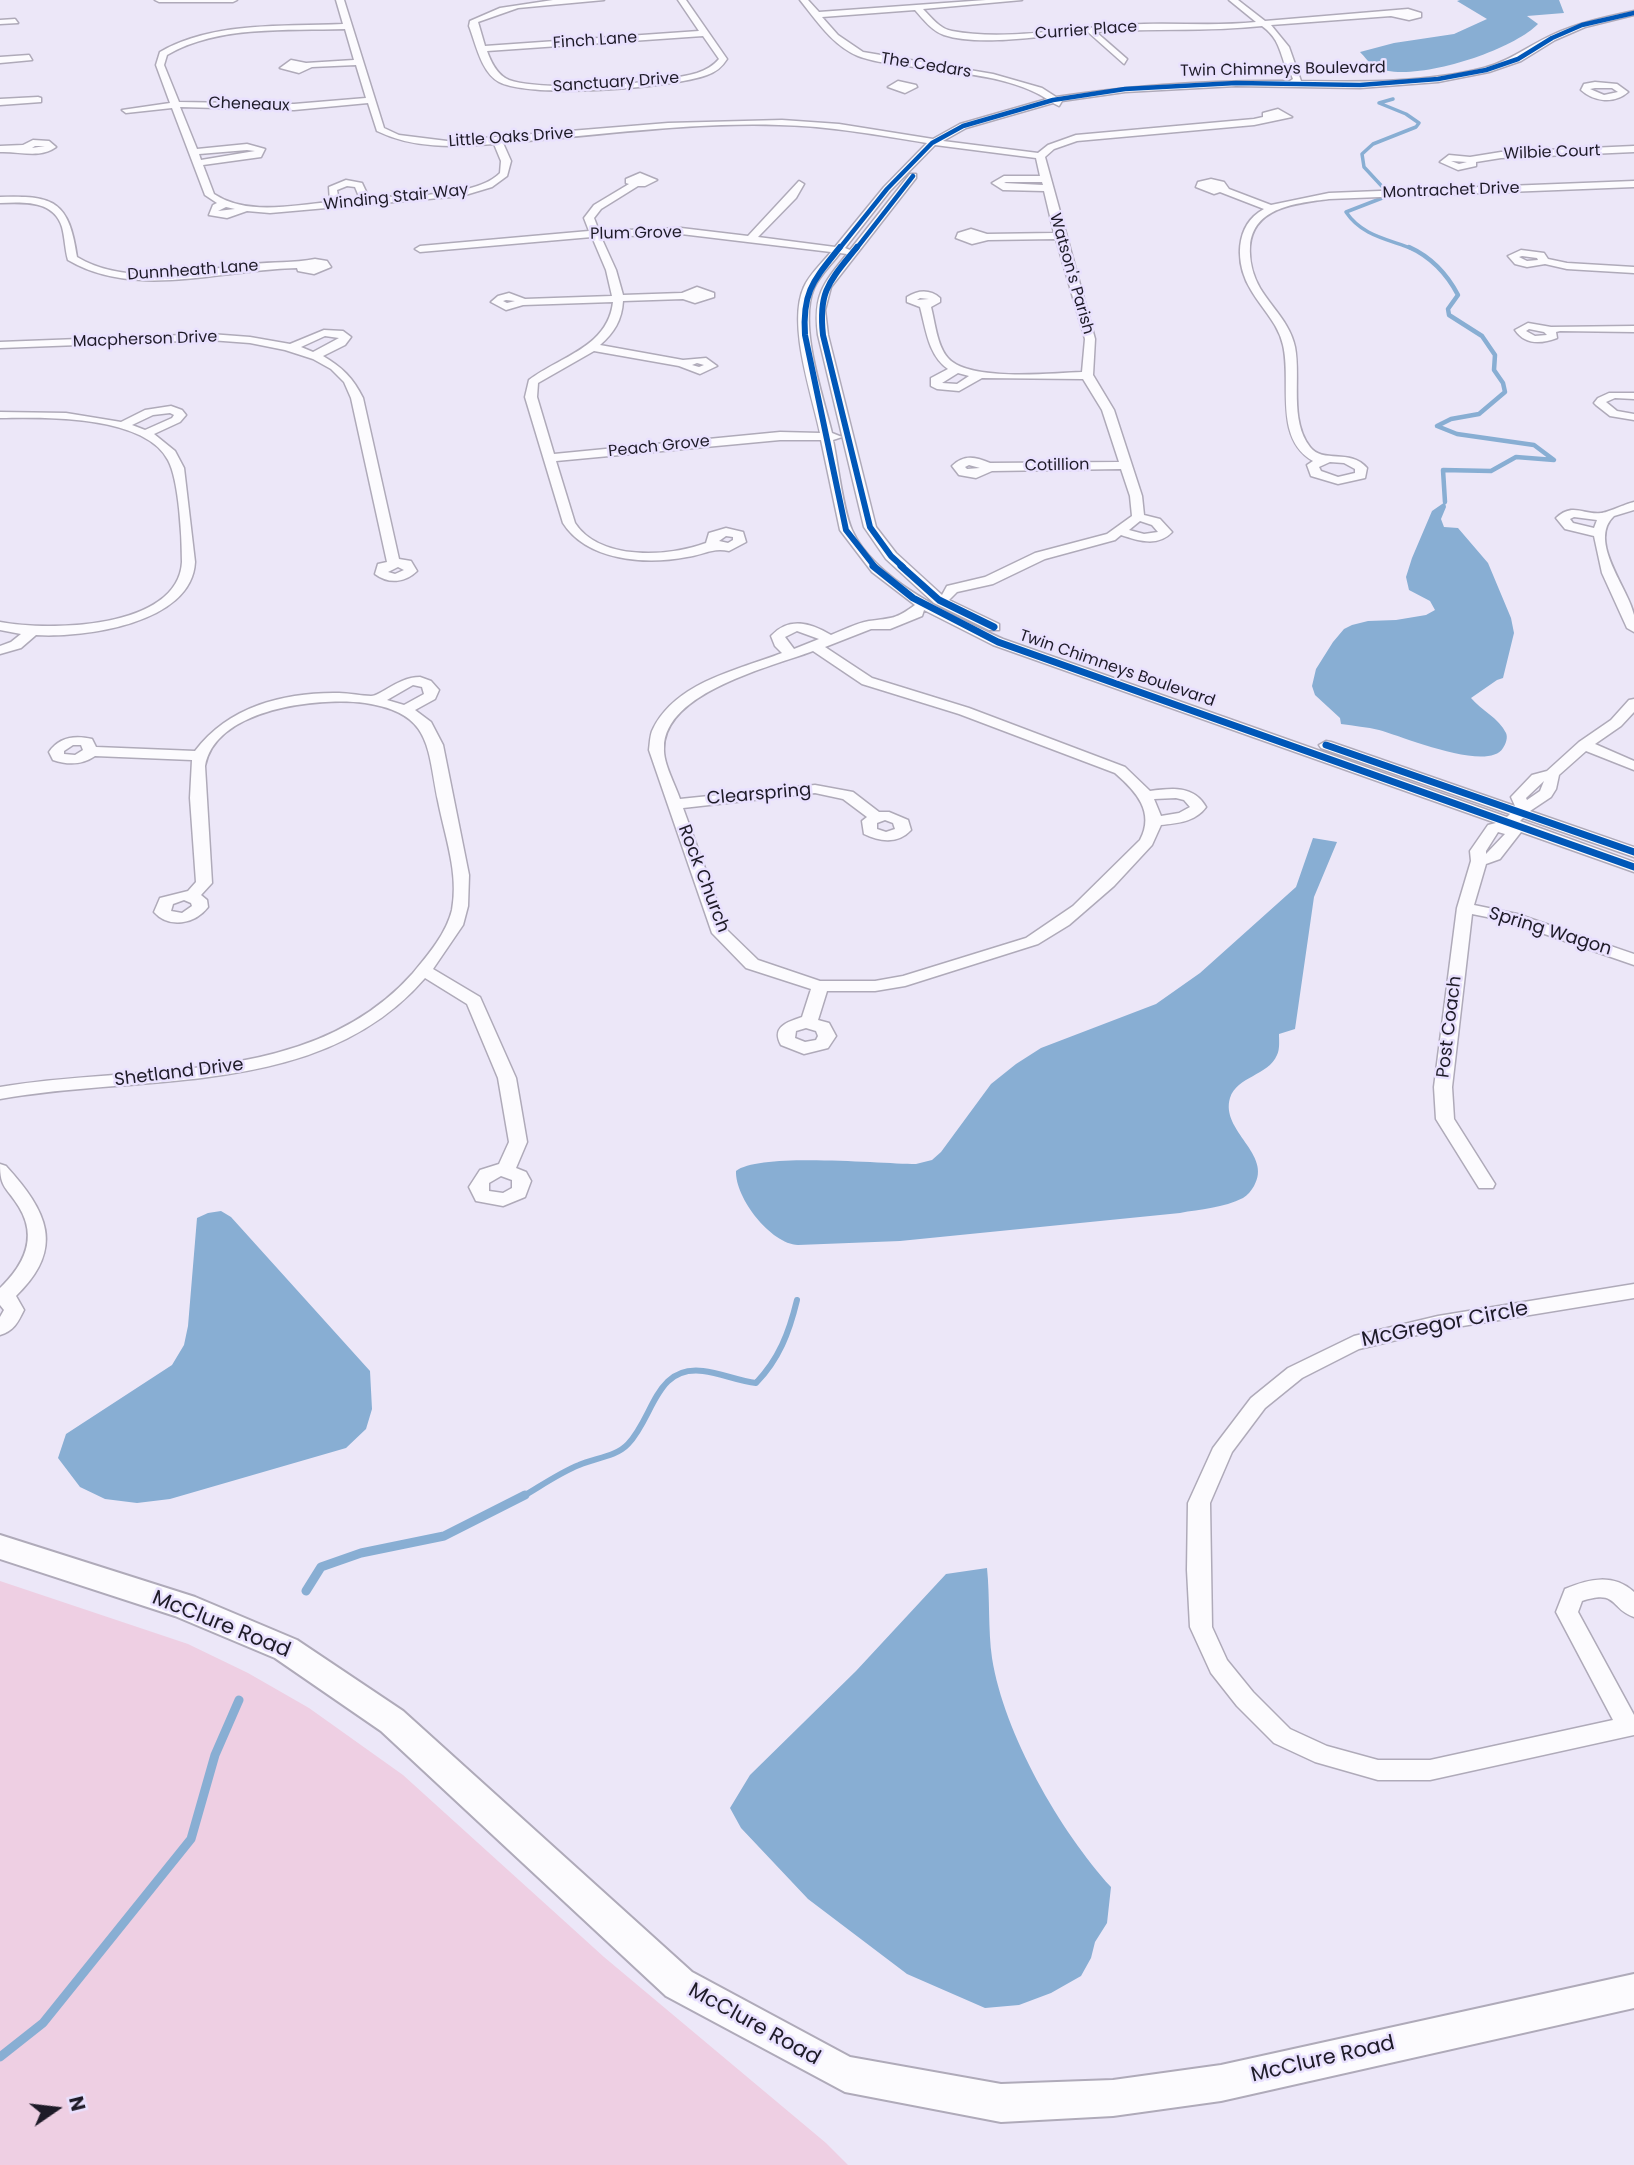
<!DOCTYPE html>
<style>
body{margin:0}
#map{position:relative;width:1634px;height:2165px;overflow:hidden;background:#ece7f8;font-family:Poppins,sans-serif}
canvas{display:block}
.north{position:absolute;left:21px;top:2074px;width:70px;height:70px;-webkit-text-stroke:5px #e9e1fe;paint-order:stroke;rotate:76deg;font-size:19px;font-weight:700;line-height:28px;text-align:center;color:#1e1b28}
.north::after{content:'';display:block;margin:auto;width:24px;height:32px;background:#1e1b28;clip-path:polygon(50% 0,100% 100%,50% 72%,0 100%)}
</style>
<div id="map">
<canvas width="1634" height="2165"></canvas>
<div class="north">N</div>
</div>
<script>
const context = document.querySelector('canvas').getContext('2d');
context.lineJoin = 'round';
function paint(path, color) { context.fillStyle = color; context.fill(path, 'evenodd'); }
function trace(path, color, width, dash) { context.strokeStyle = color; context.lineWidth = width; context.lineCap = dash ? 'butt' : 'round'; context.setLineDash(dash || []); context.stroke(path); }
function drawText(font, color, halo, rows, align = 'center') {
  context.font = font + ' Poppins,sans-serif'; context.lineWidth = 5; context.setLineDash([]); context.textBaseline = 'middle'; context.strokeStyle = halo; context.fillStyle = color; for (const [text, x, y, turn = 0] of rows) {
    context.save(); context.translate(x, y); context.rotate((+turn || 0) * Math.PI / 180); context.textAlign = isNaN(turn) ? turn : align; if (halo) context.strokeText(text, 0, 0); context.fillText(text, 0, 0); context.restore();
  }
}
paint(new Path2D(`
 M 0,1581 L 188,1644 L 248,1673 L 309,1708 L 403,1775 L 604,1957 L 826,2143 L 848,2165 L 0,2165 Z`), '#eecfe3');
paint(new Path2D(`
 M 1460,0 L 1559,0 L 1564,13 L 1527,16 L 1538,24 C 1512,51 1410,85 1375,67 C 1370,64 1364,56 1360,52 L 1394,43 L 1454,34 L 1487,19 L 1457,1 Z
 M 1445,502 L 1446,507 L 1441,519 L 1444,527 L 1458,528 L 1488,563 L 1511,618 L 1514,633 L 1503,678 L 1497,680 L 1471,698 C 1481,710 1499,718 1506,733 C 1508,737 1506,744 1503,748 C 1488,773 1402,736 1379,730 C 1367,727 1354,726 1341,724 L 1340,718 L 1315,695 L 1312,686 L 1316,669 L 1333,642 L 1344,629 L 1352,625 L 1368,621 L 1396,620 L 1426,615 L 1435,610 L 1430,601 L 1409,590 L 1406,577 L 1412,558 L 1432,511 Z
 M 1313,838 L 1337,842 L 1314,897 L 1295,1029 L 1279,1034 C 1279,1041 1280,1049 1277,1055 C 1268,1076 1237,1076 1230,1098 C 1220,1131 1273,1154 1254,1186 C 1251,1191 1248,1195 1243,1198 C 1224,1208 1200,1209 1180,1213 L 900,1241 L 798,1245 C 771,1244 735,1198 736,1171 C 760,1152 880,1164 916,1164 L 932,1160 L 941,1152 L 991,1084 L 1016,1064 L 1041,1048 L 1156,1004 L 1200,973 L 1296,887 Z
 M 221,1211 L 231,1217 L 370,1371 L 372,1409 L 366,1429 L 346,1448 L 170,1499 L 137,1503 L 105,1499 L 80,1487 L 58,1458 L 66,1434 L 172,1365 L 184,1345 L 188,1326 L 197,1218 L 208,1213 Z
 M 987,1568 C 990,1597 988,1630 992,1658 C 1004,1734 1060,1831 1111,1887 L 1107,1923 L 1095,1942 L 1091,1958 L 1081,1976 L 1051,1993 L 1019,2005 L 985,2008 L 907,1974 L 808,1899 L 741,1828 L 730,1808 L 750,1775 L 856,1671 L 946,1574 Z`), '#88aed3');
trace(new Path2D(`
 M 1393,99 L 1379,103 L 1406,114 L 1419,123 L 1416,127 L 1373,144 L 1362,154 L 1364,167 L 1390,195 L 1346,212 C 1362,236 1388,239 1413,249`), '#88aed3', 3.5);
trace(new Path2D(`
 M 1409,247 C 1431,257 1447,274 1458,295 L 1448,309 L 1449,315 L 1482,336 L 1495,355 L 1494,370 L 1503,383 L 1505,392 L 1479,414 L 1451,419 L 1437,426 L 1457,434 L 1534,445 L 1554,460 L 1516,457 L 1491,471 L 1443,470 L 1445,502`), '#88aed3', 4.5);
trace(new Path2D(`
 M 522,1497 C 541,1486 559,1473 579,1465 C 594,1458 616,1457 628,1444 C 654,1417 655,1365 703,1371 C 721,1373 738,1381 756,1383 C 779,1359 789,1333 797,1300`), '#88aed3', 6);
trace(new Path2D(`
 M 306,1591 L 321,1567 L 361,1553 L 444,1536 L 525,1495
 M 0,2057 L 43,2023 L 191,1839 L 215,1755 L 239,1700`), '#88aed3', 9);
const street = new Path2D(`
 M 155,0 L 237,0 L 233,2 L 159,2 Z
 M 336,0 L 344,0 L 384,128 L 399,135 L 447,141 L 668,123 L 782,120 L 839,124 L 933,139 L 960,124 L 1047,99 C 1009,74 945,72 900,65 C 886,63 871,61 858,56 C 833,46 816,20 800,0 L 808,0 L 819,12 L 986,0 L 1022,0 L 923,9 C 932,18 940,29 952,31 C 1009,42 1085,25 1144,24 C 1182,23 1219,26 1256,22 L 1229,0 L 1238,0 L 1265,21 L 1408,9 L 1421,13 L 1421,17 L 1409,20 L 1391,16 L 1271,25 L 1289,47 L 1301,81 C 1362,82 1425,83 1484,68 C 1510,61 1528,46 1552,35 C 1578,23 1606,17 1634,11 L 1634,15 L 1585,27 L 1555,40 L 1521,61 L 1489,72 L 1438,82 L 1360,88 L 1236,86 L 1125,92 L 1062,101 L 1059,106 L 1053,103 L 966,128 L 943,141 L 1038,153 L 1048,145 L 1076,135 L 1254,119 L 1263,117 L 1263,113 L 1278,109 L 1292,117 L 1254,125 L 1077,141 L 1054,149 L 1045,157 L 1095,339 L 1093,375 L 1114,410 L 1142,496 L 1144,515 L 1160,519 L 1172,532 C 1158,547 1139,541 1121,535 L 1115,540 L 1045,559 L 993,584 L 957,592 L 949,600 L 999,624 L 999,630 L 989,630 L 934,603 L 886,559 L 864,527 L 818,335 C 813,295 823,284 847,254 L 840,253 C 832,264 819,276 814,288 C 798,325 823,395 832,433 L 842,437 L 833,440 C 838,464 843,510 852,530 C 875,581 955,617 1003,639 L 1507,817 L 1510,814 L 1321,748 L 1319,745 L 1326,741 L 1331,742 L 1515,806 L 1511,797 L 1532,775 L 1547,771 L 1579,742 L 1611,720 L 1629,700 L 1634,699 L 1634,712 L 1621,726 L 1595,744 L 1634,761 L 1634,770 L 1586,751 L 1559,775 L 1556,789 L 1551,797 L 1530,811 L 1634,847 L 1634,857 L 1523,818 L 1520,821 L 1634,862 L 1634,872 L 1521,832 L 1500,859 L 1486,864 L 1474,905 L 1517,914 L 1634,954 L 1634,965 L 1507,921 L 1472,914 L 1452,1087 L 1454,1119 L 1495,1184 L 1493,1188 L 1479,1188 L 1436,1119 L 1434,1087 L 1457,908 L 1471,861 L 1470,851 L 1488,825 L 1496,823 L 993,645 L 924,610 L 922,616 L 890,629 L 871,629 L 825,647 L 872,678 L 969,708 L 1125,767 L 1150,791 C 1171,788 1194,785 1206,807 C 1195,822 1178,823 1161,825 L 1152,845 L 1114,886 L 1069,925 L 1038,944 L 905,986 L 875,991 L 827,991 L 818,1020 L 829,1023 L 836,1036 L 828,1048 L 804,1054 L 781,1045 C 771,1027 787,1022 802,1017 L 811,989 L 746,968 L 712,933 L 649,750 C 650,743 650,734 653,729 C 676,682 738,670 782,653 L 775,646 L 771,636 C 789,616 811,623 831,635 C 843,630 857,623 869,621 C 893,618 896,619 915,605 L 872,572 L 840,530 L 821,440 L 780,440 L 556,461 L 575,523 C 600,561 669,557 706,543 L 709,533 L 726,528 L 743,532 L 746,542 L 729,551 C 713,547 703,555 687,557 C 646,565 587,561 563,523 L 525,397 L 529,380 C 561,356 608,347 613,302 L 523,305 L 506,310 L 491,302 L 498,296 L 509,293 L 525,299 L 612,296 L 606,270 L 592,237 L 420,252 L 415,249 L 420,246 L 589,231 L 584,218 L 594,205 L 629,184 L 626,183 L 626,179 L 640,173 L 657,180 L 645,186 L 638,186 L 601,209 L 594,218 L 599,231 L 681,228 L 748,236 L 799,181 L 804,184 L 796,198 L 758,237 L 835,247 L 884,187 L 927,143 C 878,135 829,126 779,125 C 686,122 595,136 503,143 L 511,161 L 507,176 L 492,187 L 462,196 L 270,213 L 247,211 L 227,218 L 209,215 L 213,205 L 217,203 L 205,195 L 172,108 L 126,113 L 122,110 L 170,103 L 156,65 L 160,52 C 214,21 283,27 343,24 ZM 915,10 C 923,19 932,31 944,35 C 979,47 1049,35 1088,32 L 1124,64 L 1127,59 L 1096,32 C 1152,28 1207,32 1262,26 C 1277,37 1279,47 1285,65 C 1287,71 1291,72 1293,79 L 1290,81 C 1211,80 1134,85 1056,97 L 1042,88 L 993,74 L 863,52 L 838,35 L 822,17 ZM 345,29 L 354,60 L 306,63 L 291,60 L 280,68 L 299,73 L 312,67 L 356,65 L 366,98 L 294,104 L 179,102 L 164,65 L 167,55 C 218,25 287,31 345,29 ZM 368,103 L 377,131 C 414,149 454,147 494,144 L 501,161 L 500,173 C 476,198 402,195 369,198 L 362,183 L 346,180 L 329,187 L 330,202 C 293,205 247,216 214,194 L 203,165 L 261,157 L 265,149 L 247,144 L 197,149 L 180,107 L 294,110 ZM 935,145 L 1036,158 L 1040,176 L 1004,176 L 992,183 L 1003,190 L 1044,191 L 1054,233 L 987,234 L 971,229 L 958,233 L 956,238 L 972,244 L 988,240 L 1056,239 L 1085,339 L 1082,372 C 1052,373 969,382 948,358 C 937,346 935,322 931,307 L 940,302 L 940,298 C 930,289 918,290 907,297 L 907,302 L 920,307 C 926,329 928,355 948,369 L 931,378 L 931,386 L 937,389 L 959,391 L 982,378 L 1083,379 L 1102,410 L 1119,462 L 990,463 C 976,457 964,454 952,466 L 959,475 L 976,478 L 992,471 L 1121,469 L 1130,496 L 1132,516 L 1107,534 L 1035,553 L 985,577 L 947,586 L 942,595 L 896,553 L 876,527 L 828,335 L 825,310 L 831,287 L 916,178 L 916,174 L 910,174 L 850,250 L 845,248 L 890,191 ZM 247,150 L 255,151 L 201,160 L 199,154 ZM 1006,182 L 1042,182 L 1043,185 L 1004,183 ZM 347,186 L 355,187 L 360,199 L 339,201 L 337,190 ZM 226,207 L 235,209 L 218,211 ZM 681,234 L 831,252 C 822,263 809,275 804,287 C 787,324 812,394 820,433 L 780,432 L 554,454 L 537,397 L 538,383 L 594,351 L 679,366 L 700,374 L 717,366 L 706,358 L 683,360 L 600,345 C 614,333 622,320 623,301 L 683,299 L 695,303 L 714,297 L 714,293 L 697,287 L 682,293 L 623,295 L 616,270 L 601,237 ZM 920,298 L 929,299 L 917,300 ZM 506,300 L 515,301 L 507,303 L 503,301 ZM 697,363 L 704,365 L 699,367 L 692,365 ZM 958,373 L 969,376 L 957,384 L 942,383 ZM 969,465 L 980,468 L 967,469 L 965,467 ZM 1140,521 L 1152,525 L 1158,532 L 1144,534 L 1129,530 ZM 726,536 L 733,537 L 733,540 L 728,543 L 719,541 ZM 797,631 L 819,639 L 794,649 L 785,637 ZM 813,651 L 862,684 L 959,714 L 1115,773 C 1136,791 1155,812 1140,840 L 1073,906 L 1026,938 L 903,976 L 875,981 L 820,981 L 758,960 L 728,931 L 683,808 L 815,793 L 843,799 L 867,817 L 862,821 L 864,834 C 880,842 898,844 911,830 L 908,820 L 889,812 L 879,812 L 853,792 L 815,785 L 680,799 C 675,784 663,763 664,748 C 664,692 771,667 813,651 ZM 1544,781 L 1540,791 L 1527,800 L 1526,798 ZM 1176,798 L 1184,800 L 1190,807 L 1179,813 L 1161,816 L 1154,799 ZM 885,820 L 893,823 L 895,829 L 886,832 L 877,829 L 877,823 ZM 1498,832 L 1505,834 L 1486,854 L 1486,851 ZM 806,1028 L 816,1031 L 818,1036 L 816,1040 L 805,1042 L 795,1038 L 796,1031 Z
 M 553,0 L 604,0 L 518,8 L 478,22 L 485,46 L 699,31 L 678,0 L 686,0 L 727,59 C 722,67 716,72 707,75 C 672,88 531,99 499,82 C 481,72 476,44 469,26 L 470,21 L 500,8 ZM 703,36 L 719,59 C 713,66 706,70 697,73 C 661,84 543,92 509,80 C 497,75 491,62 487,51 Z
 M 15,19 L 18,23 L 0,24 L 0,20 Z
 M 29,55 L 32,60 L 0,63 L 0,57 Z
 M 898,81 L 916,85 L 917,87 L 905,93 L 888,87 Z
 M 1595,82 L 1617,84 L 1628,92 C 1615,104 1594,102 1581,90 L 1584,84 ZM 1595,88 L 1612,88 L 1618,92 L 1604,95 L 1590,89 Z
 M 38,97 L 41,98 L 41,102 L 0,105 L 0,99 Z
 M 33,140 L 49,141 L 56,147 C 40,159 19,151 0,152 L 0,146 L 23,145 ZM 35,146 L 45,146 L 32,148 Z
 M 1634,146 L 1634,152 L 1501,158 L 1476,162 L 1476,166 L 1458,170 L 1440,162 L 1449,155 L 1470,157 L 1501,152 ZM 1451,161 L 1467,162 L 1459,164 Z
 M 1211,179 L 1224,182 L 1229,189 L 1271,205 L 1329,193 L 1634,181 L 1634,187 L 1329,199 C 1297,203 1253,207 1250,246 C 1249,260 1253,276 1260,288 C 1272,308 1290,323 1295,347 C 1301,378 1289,420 1310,447 C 1323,464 1350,448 1367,468 L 1365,478 L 1338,484 L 1311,476 L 1307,465 L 1313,461 C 1273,438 1292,382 1283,345 C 1278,323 1262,309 1251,290 C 1235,264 1234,225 1264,209 L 1220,192 L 1214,194 L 1196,187 L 1198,182 ZM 1330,462 L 1344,463 L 1355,469 L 1355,473 L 1338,477 L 1321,471 L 1319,467 Z
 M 0,197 C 55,195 69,202 77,257 C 127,287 195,270 251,264 C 272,262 294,263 315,259 L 327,261 L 331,267 L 314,274 L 298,271 L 297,268 C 224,269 135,300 68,260 C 65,250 65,238 62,227 C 54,200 23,202 0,203 Z
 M 1521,250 L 1544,253 L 1548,259 L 1567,263 L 1634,267 L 1634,273 L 1567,269 L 1545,264 L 1527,267 L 1515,264 L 1508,256 ZM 1522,256 L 1537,258 L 1538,260 L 1527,261 L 1519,257 Z
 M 1528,323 L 1551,327 L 1634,326 L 1634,332 L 1560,331 L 1556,332 L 1557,338 C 1541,344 1525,345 1515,330 ZM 1529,329 L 1544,332 L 1547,335 L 1535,336 L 1526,331 Z
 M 324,330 L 343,331 L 351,337 L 345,345 L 323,356 C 342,367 353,378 363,398 L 399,559 L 411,561 L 417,571 C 405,583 388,584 375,574 L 378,564 L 387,562 L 351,398 L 344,382 L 331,369 L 313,359 L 285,350 L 250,343 L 210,340 L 0,348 L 0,342 L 210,334 L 250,337 L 290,344 ZM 325,336 L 339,338 L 313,352 L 301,347 ZM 398,567 L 404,570 L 395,574 L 388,572 Z
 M 1609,393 L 1634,393 L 1634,399 L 1615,398 L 1606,402 L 1617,411 L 1634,414 L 1634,420 L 1610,416 L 1596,405 L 1594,403 L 1598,398 Z
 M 171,406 L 182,410 L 186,415 L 180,422 L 154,434 L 175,451 L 184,468 L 195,562 C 192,624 83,638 36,635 L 21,648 L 0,654 L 0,646 L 11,642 L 21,634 L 0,630 L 0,622 C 47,631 178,630 182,562 C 182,537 179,480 168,460 C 145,415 43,417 0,418 L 0,412 L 66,413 L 121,422 L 145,410 ZM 170,413 L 174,415 L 172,418 L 145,430 L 132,425 L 153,415 Z
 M 1634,502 L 1634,510 L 1614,516 C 1587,541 1629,589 1634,615 C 1634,620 1634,627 1634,632 L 1627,628 L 1602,573 L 1594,536 L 1565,529 L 1556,518 C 1573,502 1583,515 1601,513 C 1607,513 1625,504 1634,502 ZM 1574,517 L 1597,520 L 1594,528 L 1573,523 L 1570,519 Z
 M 420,677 L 431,681 L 439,690 L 435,699 L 415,710 L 431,722 L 443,745 L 469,875 L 468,906 L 463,925 L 433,969 L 480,997 L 516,1078 L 527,1142 L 516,1168 L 526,1172 L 531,1181 L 525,1197 L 503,1206 L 476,1201 L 469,1187 L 480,1170 L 499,1164 L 509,1142 L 498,1078 L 467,1004 L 425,978 C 320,1100 142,1073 0,1099 L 0,1087 C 138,1063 310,1089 413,973 C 428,955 446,934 452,910 C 459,873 445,837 438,801 C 427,747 432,713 365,703 C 319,697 216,708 205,766 L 212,883 L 201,895 L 207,900 L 208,907 C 195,924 169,929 154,912 L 160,898 L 188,891 L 196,882 L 190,798 L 192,760 L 95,756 C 82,765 68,765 53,760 L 49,752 C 59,737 75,735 92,739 L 96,747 L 195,751 C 229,706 285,692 339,693 C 350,693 361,696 371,696 C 381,696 398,677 420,677 ZM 413,685 L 422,687 L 424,694 L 404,705 L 387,700 ZM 73,745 L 81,745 L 83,750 L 75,755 L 64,754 L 64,751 ZM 184,900 L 191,903 L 192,906 L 182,913 L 171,911 L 173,904 ZM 501,1176 L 512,1180 L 512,1188 L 503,1193 L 489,1191 L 489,1183 Z
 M 0,1164 L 6,1166 C 47,1211 66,1248 16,1296 L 24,1310 C 18,1322 14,1331 0,1335 L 0,1317 L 4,1310 L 0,1305 L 0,1288 C 24,1265 38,1238 19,1207 C 7,1187 0,1189 0,1164 Z
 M 1634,1284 L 1634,1298 L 1438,1330 L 1359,1349 L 1302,1378 L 1265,1408 L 1232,1452 L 1210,1503 L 1212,1627 L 1227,1660 L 1253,1692 L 1290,1729 L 1327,1746 L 1378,1760 L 1430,1760 L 1613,1720 L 1556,1612 L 1565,1589 C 1589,1579 1613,1573 1634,1592 L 1634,1617 C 1610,1609 1618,1589 1582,1601 L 1578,1612 L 1634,1715 L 1634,1735 L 1430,1780 L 1378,1780 L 1315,1762 L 1274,1743 L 1237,1706 L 1211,1673 L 1190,1627 L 1187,1570 L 1188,1503 L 1213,1448 L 1251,1398 L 1288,1368 L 1354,1336 L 1438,1316 Z`);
const secondary = new Path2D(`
 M 0,1535 L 195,1597 L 297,1640 L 403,1711 L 692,1972 L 850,2057 L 1001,2084 L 1113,2080 L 1221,2065 L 1634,1974 L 1634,2008 L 1221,2101 L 1113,2116 L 1001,2122 L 845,2092 L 666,1996 L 381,1731 L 275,1658 L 175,1616 L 0,1559 Z`);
trace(street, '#afaab9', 3);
trace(secondary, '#afaab9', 4);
paint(street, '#fcfbfe');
paint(secondary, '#fcfbfe');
trace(new Path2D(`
 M 839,249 L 887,189 L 932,143 L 963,126 L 1053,100 L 1125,89 L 1236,83 L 1360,85 L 1438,79 L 1486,70 L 1518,59 L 1552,38 L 1582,25 L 1634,13
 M 856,249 L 913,176`), '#0057b8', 4.5);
trace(new Path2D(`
 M 840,247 C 814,280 802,291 805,335 L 846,530 L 875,567
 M 857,247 C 830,281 818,290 823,335 L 870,527 L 891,556 L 903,567`), '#0057b8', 6);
trace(new Path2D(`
 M 873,566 L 913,598 L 998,642 L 1634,867
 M 901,566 L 939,600 L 994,627
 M 1326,745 L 1634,852`), '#0057b8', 7);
drawText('16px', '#1e1b28', '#e9e1fe', [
 ["Currier Place",1086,31,-4],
 ["Finch Lane",595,41,-4],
 ["The Cedars",926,66,9],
 ["Twin Chimneys Boulevard",1283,70,-1],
 ["Sanctuary Drive",616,83,-4],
 ["Cheneaux",249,105,2],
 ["Little Oaks Drive",511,138,-4],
 ["Wilbie Court",1552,153,-2],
 ["Montrachet Drive",1451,191,-2],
 ["Winding Stair Way",396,198,-6],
 ["Plum Grove",636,234,-1],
 ["Dunnheath Lane",193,271,-4],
 ["Watson's Parish",1071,274,74],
 ["Macpherson Drive",145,340,-2],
 ["Peach Grove",659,447,-6],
 ["Cotillion",1057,466,-1],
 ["Twin Chimneys Boulevard",1117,669,19]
]);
drawText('18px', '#1e1b28', '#e9e1fe', [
 ["Clearspring",759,795,-5],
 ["Rock Church",703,879,69],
 ["Spring Wagon",1550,932,17],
 ["Post Coach",1450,1027,-83],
 ["Shetland Drive",179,1073,-7]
]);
drawText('21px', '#1e1b28', '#e9e1fe', [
 ["McGregor Circle",1445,1325,-11],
 ["McClure Road",221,1625,22],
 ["McClure Road",754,2025,29],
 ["McClure Road",1323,2060,-13]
]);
</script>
